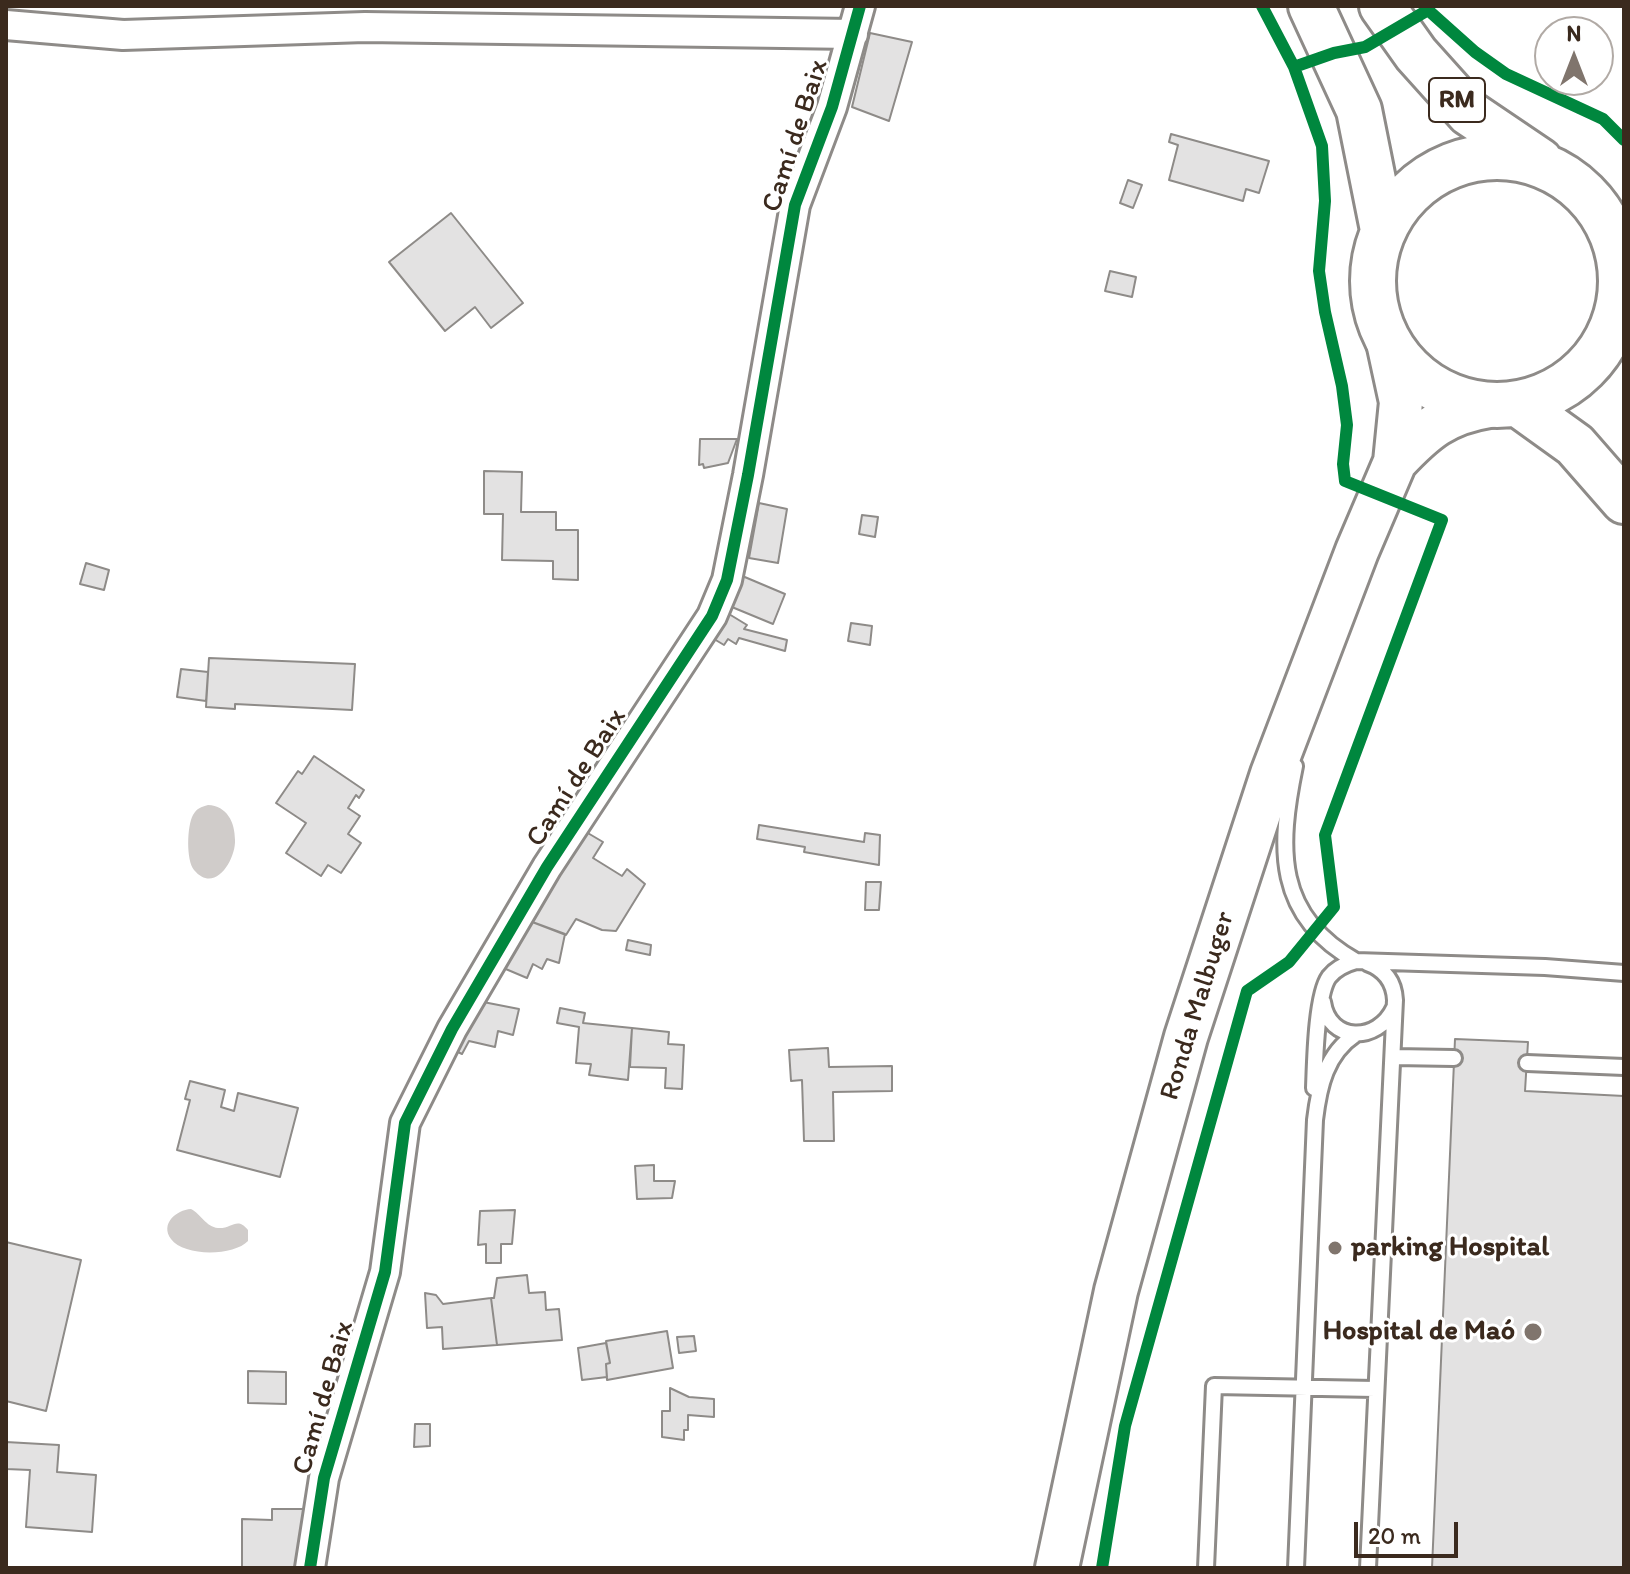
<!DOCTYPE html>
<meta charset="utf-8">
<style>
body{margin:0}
#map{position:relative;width:1630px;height:1574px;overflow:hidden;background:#fff;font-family:Itim,sans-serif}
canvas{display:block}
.frame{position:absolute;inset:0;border:8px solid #3b2a1e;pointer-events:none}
.north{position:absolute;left:1534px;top:16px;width:80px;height:80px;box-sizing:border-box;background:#fff;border:2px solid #b1aaa5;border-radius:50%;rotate:0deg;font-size:22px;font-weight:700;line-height:32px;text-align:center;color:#3b2a1e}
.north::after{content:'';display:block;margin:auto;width:28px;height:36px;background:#80756d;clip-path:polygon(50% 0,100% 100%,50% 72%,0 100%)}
.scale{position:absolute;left:1354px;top:1522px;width:104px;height:36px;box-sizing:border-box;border:4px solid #3b2a1e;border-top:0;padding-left:10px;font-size:24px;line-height:28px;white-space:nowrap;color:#3b2a1e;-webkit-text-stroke:6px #fff;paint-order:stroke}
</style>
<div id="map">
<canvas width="1630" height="1574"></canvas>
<div class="frame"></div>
<div class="north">N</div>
<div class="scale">20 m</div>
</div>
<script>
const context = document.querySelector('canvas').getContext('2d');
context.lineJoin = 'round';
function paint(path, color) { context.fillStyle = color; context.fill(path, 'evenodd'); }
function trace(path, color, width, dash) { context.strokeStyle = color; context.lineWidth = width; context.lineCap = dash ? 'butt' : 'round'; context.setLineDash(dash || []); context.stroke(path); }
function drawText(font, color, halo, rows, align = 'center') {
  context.font = font + ' Itim,sans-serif'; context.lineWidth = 6; context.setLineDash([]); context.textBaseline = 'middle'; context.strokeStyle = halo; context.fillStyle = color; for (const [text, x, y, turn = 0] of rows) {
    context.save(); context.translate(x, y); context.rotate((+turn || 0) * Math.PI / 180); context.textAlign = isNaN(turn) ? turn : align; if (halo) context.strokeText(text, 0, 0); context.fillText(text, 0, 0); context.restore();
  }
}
paint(new Path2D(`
 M 208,805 C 227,806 235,822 235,840 C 236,859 215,895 194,870 C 186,860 187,826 193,815 C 197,808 201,807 208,805 Z
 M 191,1209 C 201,1214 206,1227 218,1228 C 232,1229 237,1216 248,1230 L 248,1241 C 234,1256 184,1257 171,1239 C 160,1224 176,1210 191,1209 Z`), '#d0ccca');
const building = new Path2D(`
 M 870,33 L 912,42 L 889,121 L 852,107 Z
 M 1171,134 L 1269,161 L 1259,193 L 1246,189 L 1243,201 L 1169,180 L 1178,145 L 1169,142 Z
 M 1128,180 L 1142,185 L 1133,208 L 1120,203 Z
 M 451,213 L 523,303 L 491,328 L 475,307 L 445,331 L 389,262 Z
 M 1110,271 L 1136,277 L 1132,297 L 1105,291 Z
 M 700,439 L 737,439 L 728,463 L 704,468 L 703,464 L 699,465 Z
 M 484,471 L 522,472 L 521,512 L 556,512 L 556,530 L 578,530 L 578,580 L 553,579 L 553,561 L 502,560 L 503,514 L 484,514 Z
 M 759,503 L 787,509 L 778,563 L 749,558 Z
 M 862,515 L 878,517 L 875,537 L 859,534 Z
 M 86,563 L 109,570 L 104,590 L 80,584 Z
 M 740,575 L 785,594 L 773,624 L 727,605 Z
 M 724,611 L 747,625 L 744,629 L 787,640 L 785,651 L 739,638 L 736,644 L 728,639 L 724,645 L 709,636 Z
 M 851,623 L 872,626 L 870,645 L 848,641 Z
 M 209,658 L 355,664 L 352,710 L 235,704 L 235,709 L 206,707 Z
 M 181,669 L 208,672 L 206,701 L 177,697 Z
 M 314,756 L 364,790 L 359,798 L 356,795 L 348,808 L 360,816 L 348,834 L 361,843 L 341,873 L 328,865 L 321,876 L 286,853 L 306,823 L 276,803 L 298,771 L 302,774 Z
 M 759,825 L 864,842 L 865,833 L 880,835 L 879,865 L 804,852 L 805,847 L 757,839 Z
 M 581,829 L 603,842 L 593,858 L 622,876 L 627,869 L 645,884 L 616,931 L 602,930 L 576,919 L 566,935 L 527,920 Z
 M 866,882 L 881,882 L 879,910 L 865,910 Z
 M 527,920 L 565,934 L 559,963 L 547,959 L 542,969 L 533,964 L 527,978 L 501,967 Z
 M 628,940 L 651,945 L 650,955 L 626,950 Z
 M 473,1000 L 519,1009 L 513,1035 L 498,1031 L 495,1047 L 469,1041 L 462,1054 L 448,1047 Z
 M 560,1008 L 585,1013 L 583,1023 L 632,1028 L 628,1080 L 589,1075 L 591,1064 L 576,1063 L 579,1027 L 557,1023 Z
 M 632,1028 L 669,1032 L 668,1044 L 684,1045 L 682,1089 L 665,1088 L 666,1068 L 630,1067 Z
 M 1455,1039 L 1528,1042 L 1525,1091 L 1624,1096 L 1624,1568 L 1432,1568 Z
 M 828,1048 L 829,1067 L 892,1066 L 892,1091 L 833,1092 L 834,1141 L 804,1141 L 802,1080 L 791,1081 L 789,1050 Z
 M 190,1081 L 225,1090 L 221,1107 L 234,1111 L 238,1093 L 298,1108 L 280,1177 L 177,1150 L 190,1100 L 185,1099 Z
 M 654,1165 L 654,1181 L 675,1181 L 672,1198 L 637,1199 L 635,1166 Z
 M 515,1210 L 512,1244 L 501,1244 L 501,1263 L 486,1263 L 486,1244 L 478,1245 L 480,1211 Z
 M 6,1242 L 81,1260 L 46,1411 L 6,1401 Z
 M 527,1275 L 529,1293 L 545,1292 L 546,1310 L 559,1309 L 562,1340 L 497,1345 L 491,1298 L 494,1298 L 497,1278 Z
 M 425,1293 L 436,1295 L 443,1304 L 491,1298 L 497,1345 L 443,1349 L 442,1327 L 427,1328 Z
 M 667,1331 L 673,1368 L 607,1380 L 606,1364 L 610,1363 L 606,1341 Z
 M 694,1336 L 696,1351 L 679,1353 L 677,1337 Z
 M 606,1343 L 610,1363 L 606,1364 L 607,1377 L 582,1380 L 578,1348 Z
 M 248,1371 L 286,1372 L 286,1404 L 248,1403 Z
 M 670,1388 L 689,1397 L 714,1399 L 714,1417 L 688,1415 L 688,1430 L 684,1430 L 684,1440 L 662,1437 L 662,1411 L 670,1411 Z
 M 415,1424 L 430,1424 L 430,1446 L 414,1447 Z
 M 6,1442 L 59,1445 L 57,1472 L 96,1475 L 92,1532 L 26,1527 L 30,1470 L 6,1469 Z
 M 272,1509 L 309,1509 L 302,1568 L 242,1567 L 242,1519 L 272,1520 Z`);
paint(building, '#e3e2e2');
trace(building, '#8e8b88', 2);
const lane = new Path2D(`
 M 1295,766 C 1278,848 1275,916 1356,961
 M 1367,963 C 1384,969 1394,981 1395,1000 L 1368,1568
 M 1323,1002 C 1329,1043 1378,1043 1394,1008
 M 1394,1057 L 1454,1058
 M 1527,1063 L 1624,1067
 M 1314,1088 C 1315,1063 1316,995 1329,977 C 1336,968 1345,964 1356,961 L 1545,967 L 1624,973
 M 1206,1568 L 1214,1386 L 1375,1389
 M 1296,1568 L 1315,1120 C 1319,1086 1326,1054 1356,1034`);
const street = new Path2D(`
 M 6,25 L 123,35 L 365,27 L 853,34
 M 310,1568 L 324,1478 L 385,1272 L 405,1123 L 452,1029 L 547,867 L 712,616 L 727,580 L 748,475 L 795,205 L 832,107 L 860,6`);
const secondary = new Path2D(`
 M 1395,462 C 1425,430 1445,413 1489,406
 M 1057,1568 L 1116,1291 L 1186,1037 L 1272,774 L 1357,551 L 1395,462 L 1401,402 L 1388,342`);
const primary = new Path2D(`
 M 1311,6 L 1359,110 L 1383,230
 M 1382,6 L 1416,54 L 1469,113 L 1540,161
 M1373 281a124 124 0 1 1 248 0a124 124 0 1 1-248 0Z
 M 1518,404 L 1575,445 L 1624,501`);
trace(lane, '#8e8b88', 20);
trace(street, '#8e8b88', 34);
trace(secondary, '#8e8b88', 48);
trace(primary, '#8e8b88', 50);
trace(lane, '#fff', 14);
trace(street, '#fff', 28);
trace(secondary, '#fff', 42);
trace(primary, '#fff', 44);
trace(new Path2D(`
 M 1294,67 L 1334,53 L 1365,47 L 1428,10 L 1475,52 L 1506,74 L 1603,119 L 1624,140
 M 310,1568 L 324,1478 L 385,1272 L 405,1123 L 452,1029 L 547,867 L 712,616 L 727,580 L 748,475 L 795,205 L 832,107 L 860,6
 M 1102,1568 L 1125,1426 L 1247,991 L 1289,962 L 1334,907 L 1325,835 L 1442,520 L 1345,481 L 1343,464 L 1347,425 L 1342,386 L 1325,312 L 1319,271 L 1325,201 L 1322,146 L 1294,67 L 1262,6`), '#00873e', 12);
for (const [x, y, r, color] of [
 [1335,1248,8,"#80756d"],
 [1533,1332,10,"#80756d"]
]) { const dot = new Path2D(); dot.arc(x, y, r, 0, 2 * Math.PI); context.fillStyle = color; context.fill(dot); trace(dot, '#fff', 3); }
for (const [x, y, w] of [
 [1457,100,56]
]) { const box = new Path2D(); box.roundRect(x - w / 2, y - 22, w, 44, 6); context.fillStyle = '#fff'; context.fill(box); trace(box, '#3b2a1e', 2); }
drawText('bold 26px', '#3b2a1e', null, [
 ["RM",1457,100]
]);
drawText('28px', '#3b2a1e', '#fff', [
 ["Camí de Baix",796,136,-72],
 ["Camí de Baix",577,778,-57],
 ["Ronda Malbuger",1198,1006,-73],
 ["Camí de Baix",324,1398,-74]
]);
drawText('bold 28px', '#3b2a1e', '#fff', [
 ["parking Hospital",1351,1248],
 ["Hospital de Maó",1515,1332,"right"]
], 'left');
</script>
